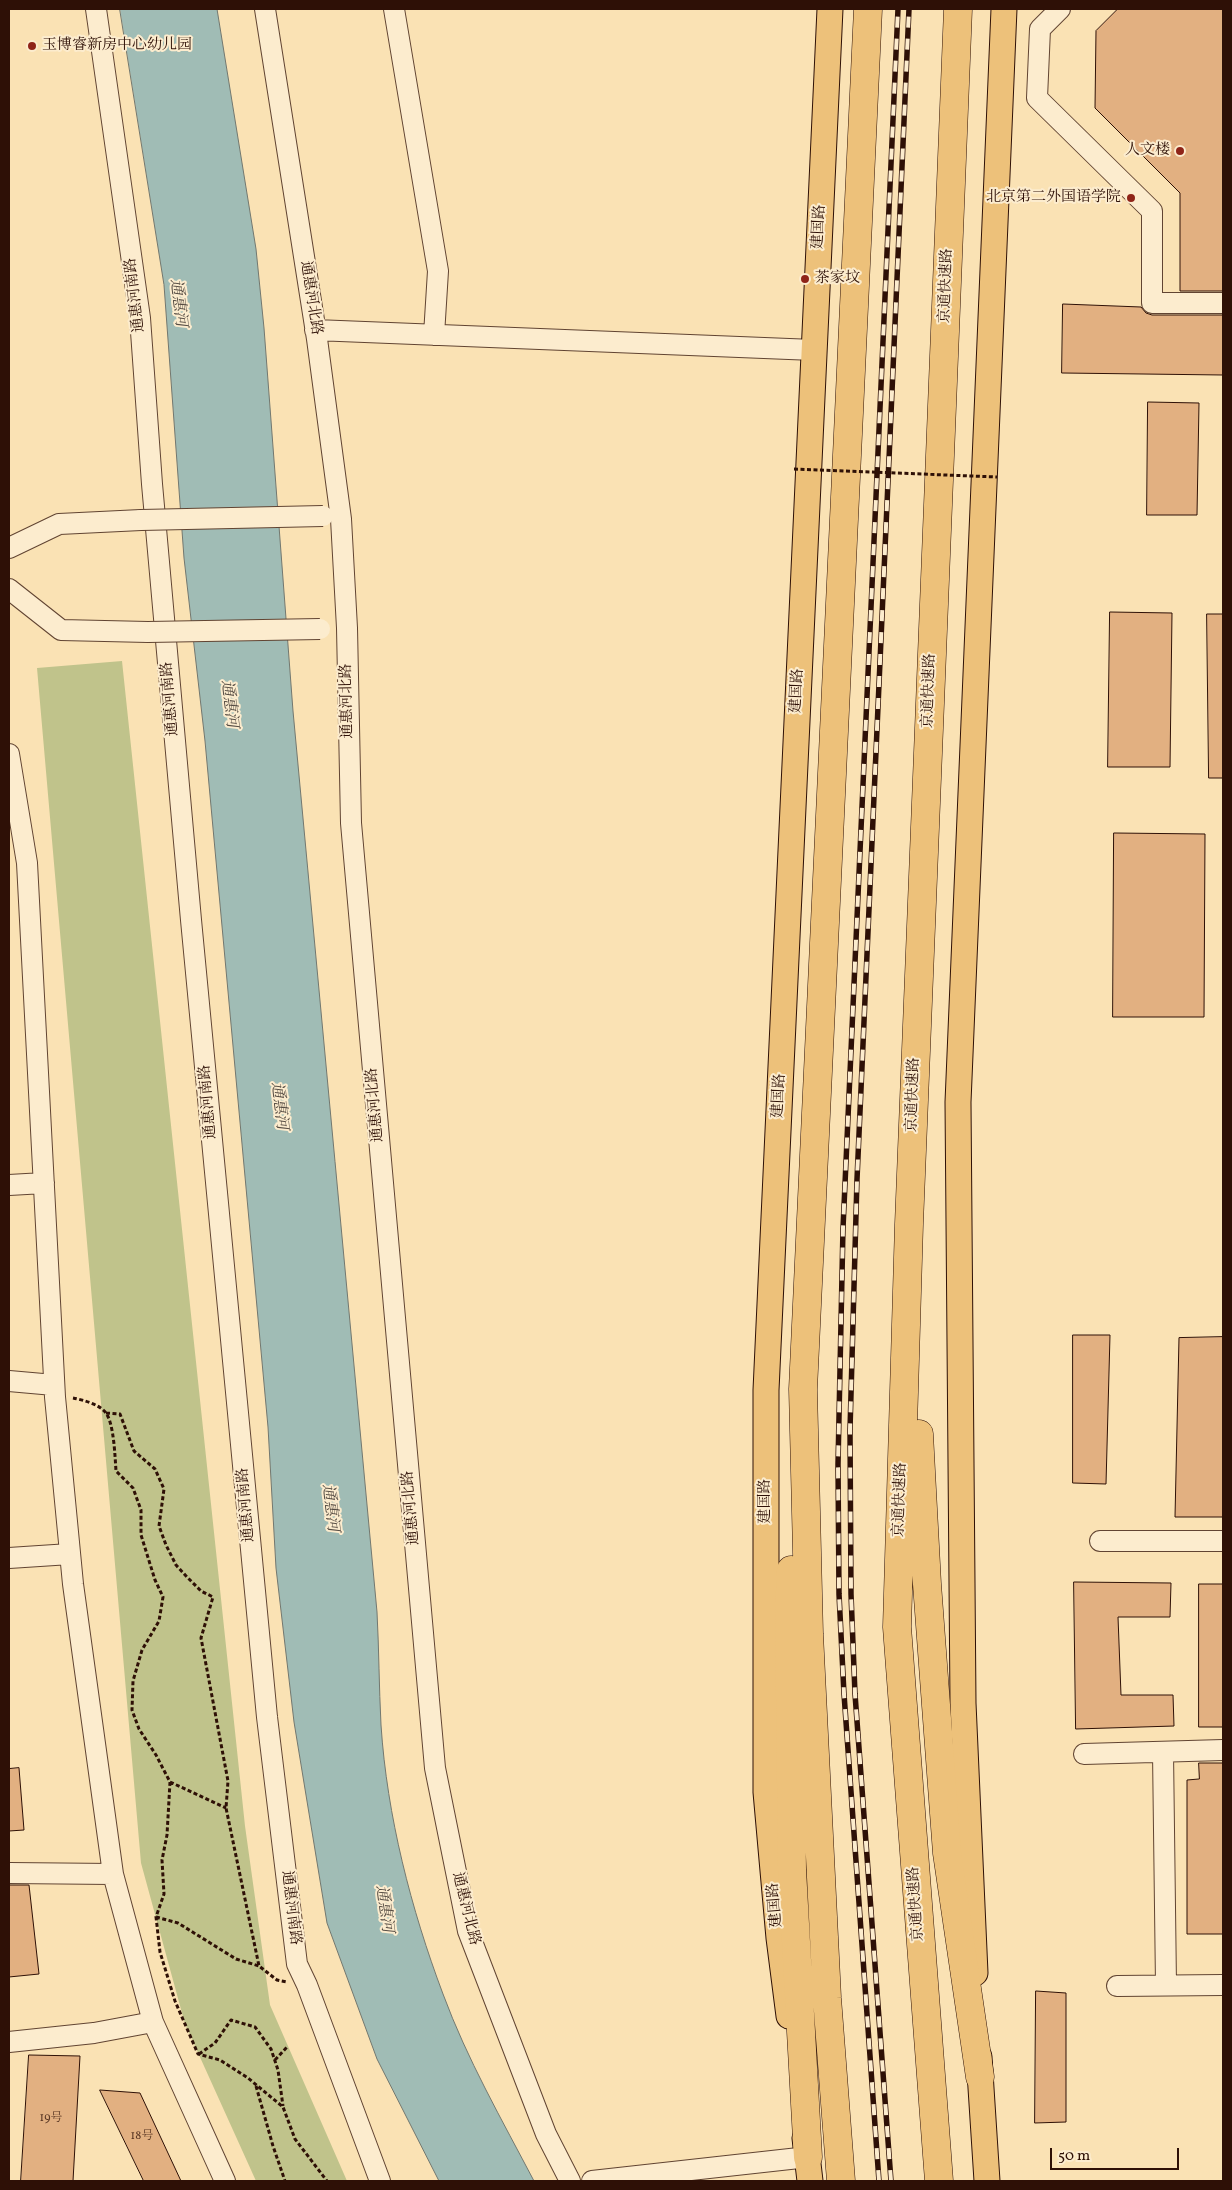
<!DOCTYPE html>
<meta charset="utf-8">
<style>
body{margin:0}
#map{position:relative;width:1232px;height:2190px;overflow:hidden;background:#fae2b4;font-family:Vollkorn,serif}
canvas{display:block}
.frame{position:absolute;inset:0;border:10px solid #2e1006;pointer-events:none}
.scale{position:absolute;left:1050px;top:2148px;width:129px;height:22px;box-sizing:border-box;border:2px solid #2e1006;border-top:0;padding-left:6px;font-size:15px;line-height:18px;white-space:nowrap;color:#2e1006;-webkit-text-stroke:4px #fcecce;paint-order:stroke}
</style>
<div id="map">
<canvas width="1232" height="2190"></canvas>
<div class="frame"></div>
<div class="scale">50 m</div>
</div>
<script>
const context = document.querySelector('canvas').getContext('2d');
context.lineJoin = 'round';
function paint(path, color) { context.fillStyle = color; context.fill(path, 'evenodd'); }
function trace(path, color, width, dash) { context.strokeStyle = color; context.lineWidth = width; context.lineCap = dash ? 'butt' : 'round'; context.setLineDash(dash || []); context.stroke(path); }
function drawText(font, color, halo, rows, align = 'center') {
  context.font = font + ' Vollkorn,"Noto Serif SC",serif'; context.lineWidth = 4; context.setLineDash([]); context.textBaseline = 'middle'; context.strokeStyle = halo; context.fillStyle = color; for (const [text, x, y, turn = 0] of rows) {
    context.save(); context.translate(x, y); context.rotate((+turn || 0) * Math.PI / 180); context.textAlign = isNaN(turn) ? turn : align; if (halo) context.strokeText(text, 0, 0); context.fillText(text, 0, 0); context.restore();
  }
}
paint(new Path2D(`
 M 122,661 L 245,1826 L 270,2005 L 347,2181 L 256,2181 L 185,2024 L 141,1863 L 37,668 Z`), '#c0c38b');
const water = new Path2D(`
 M 120,9 L 217,9 L 256,249 L 264,328 L 293,711 L 377,1612 C 379,1649 379,1687 381,1725 C 387,1816 411,1909 443,1994 C 467,2059 502,2120 534,2181 L 439,2181 L 377,2059 L 327,1923 L 294,1722 L 276,1568 L 268,1427 L 205,741 L 184,558 L 164,285 Z`);
paint(water, '#a0bcb5');
trace(water, '#72776f', 1);
const building = new Path2D(`
 M 1118,9 L 1223,9 L 1223,291 L 1180,291 L 1180,193 L 1095,108 L 1096,31 Z
 M 1063,304 L 1141,307 L 1146,313 L 1152,315 L 1223,315 L 1223,375 L 1062,373 Z
 M 1148,402 L 1199,403 L 1197,515 L 1147,515 Z
 M 1110,612 L 1172,613 L 1170,767 L 1108,767 Z
 M 1207,614 L 1223,614 L 1223,778 L 1209,778 Z
 M 1114,833 L 1205,834 L 1204,1017 L 1113,1017 Z
 M 1073,1335 L 1110,1335 L 1106,1484 L 1073,1483 Z
 M 1223,1337 L 1223,1517 L 1175,1517 L 1179,1338 Z
 M 1074,1582 L 1171,1583 L 1170,1617 L 1118,1617 L 1121,1695 L 1173,1695 L 1174,1726 L 1076,1729 Z
 M 1199,1584 L 1223,1584 L 1223,1727 L 1199,1727 Z
 M 1199,1763 L 1223,1763 L 1223,1934 L 1187,1934 L 1187,1780 L 1199,1779 Z
 M 19,1768 L 24,1830 L 9,1831 L 9,1769 Z
 M 9,1885 L 29,1885 L 39,1974 L 9,1977 Z
 M 1036,1991 L 1066,1993 L 1066,2122 L 1035,2123 Z
 M 29,2055 L 80,2056 L 73,2181 L 21,2181 Z
 M 100,2090 L 140,2093 L 181,2181 L 144,2181 Z`);
paint(building, '#e2b081');
trace(building, '#2e1006', 1);
const minor = new Path2D(`
 M 96,9 L 140,318 L 152,484 L 191,920 L 267,1717 L 297,1964 L 307,1985 L 380,2181
 M 265,9 L 317,339 L 341,519 L 347,628 L 351,823 L 435,1768 L 468,1931 L 546,2134 L 570,2181
 M 394,9 L 438,271 L 434,335
 M 1060,9 L 1040,29 L 1037,98 L 1152,211 L 1152,303 L 1223,303
 M 315,330 L 814,350
 M 9,548 L 59,524 L 141,520
 M 9,589 L 61,630 L 148,632
 M 9,754 L 27,863 L 55,1397 L 73,1584 L 113,1874 L 153,2022 L 225,2181
 M 9,1185 L 44,1183
 M 9,1381 L 54,1385
 M 1100,1541 L 1223,1541
 M 9,1558 L 70,1554
 M 1163,1752 L 1166,1985
 M 1084,1754 L 1223,1750
 M 9,1873 L 113,1874
 M 1117,1986 L 1223,1985
 M 9,2042 L 94,2033 L 153,2022
 M 592,2181 L 808,2157`);
const major = new Path2D(`
 M 975,1973 L 963,1703 L 958,1102 L 1004,9
 M 789,2016 L 779,1938 L 766,1792 L 766,1390 L 830,9
 M 979,2057 L 987,2181
 M 805,2138 L 810,2181`);
const highway = new Path2D(`
 M 919,1434 L 927,1584 L 947,1853 L 980,2077
 M 791,1570 L 789,1611 L 792,1870 L 808,2157
 M 841,2181 L 827,1998 L 809,1634 L 803,1389 L 868,9
 M 939,2181 L 897,1627 L 909,1224 L 958,9`);
trace(minor, '#614432', 22);
trace(major, '#2e1006', 27);
trace(highway, '#2e1006', 29);
trace(new Path2D(`
 M 73,1398 C 83,1400 99,1404 106,1413 C 114,1424 115,1457 116,1471 L 133,1488 L 141,1510 L 141,1535 L 155,1580 L 163,1597 L 159,1621 L 142,1650 L 133,1681 L 132,1710 L 139,1729 L 156,1755 L 170,1782 L 167,1835 L 162,1860 L 164,1894 L 156,1917 L 160,1952 L 175,2001 L 198,2054 L 220,2060 L 248,2078 L 283,2107 L 295,2139 L 327,2181
 M 106,1413 L 120,1414 L 134,1451 L 155,1469 L 164,1489 L 159,1526 L 166,1545 L 176,1565 L 187,1577 L 201,1591 L 213,1597 L 201,1638 L 228,1781 L 226,1808 L 259,1966 L 277,1980 L 287,1982
 M 170,1782 L 226,1808
 M 156,1917 L 178,1923 L 236,1959 L 259,1966
 M 199,2054 L 215,2043 L 231,2020 L 255,2027 L 271,2049 L 278,2070 L 283,2106
 M 275,2060 L 288,2046
 M 256,2086 L 273,2146 L 285,2181`), '#2e1006', 3, [4, 2.5]);
trace(minor, '#fcecce', 20);
trace(major, '#edc17a', 25);
trace(highway, '#edc17a', 28);
const rail = new Path2D(`
 M 879,2181 L 844,1694 L 839,1594 L 838,1464 L 843,1228 L 898,9
 M 891,2181 L 855,1694 L 851,1594 L 850,1430 L 857,1179 L 909,9`);
trace(rail, '#2e1006', 5.5);
trace(rail, '#fcecce', 4, [11]);
const minorBridge = new Path2D(`
 M 141,520 L 323,516
 M 148,632 L 320,629`);
trace(minorBridge, '#614432', 22, []);
trace(new Path2D(`
 M 794,469 L 997,477`), '#2e1006', 3, [4, 2.5]);
trace(minorBridge, '#fcecce', 20);
for (const [x, y, r, color] of [
 [32,46,5,"#8f2418"],
 [1180,151,5,"#8f2418"],
 [1131,198,5,"#8f2418"],
 [805,279,5,"#8f2418"]
]) { const dot = new Path2D(); dot.arc(x, y, r, 0, 2 * Math.PI); context.fillStyle = color; context.fill(dot); trace(dot, '#fcecce', 2); }
drawText('12px', '#5b3825', null, [
 ["19号",51,2119],
 ["18号",142,2137]
]);
drawText('15px', '#2e1006', '#fcecce', [
 ["玉博睿新房中心幼儿园",42,46],
 ["人文楼",1170,151,"right"],
 ["北京第二外国语学院",1121,198,"right"],
 ["茶家坟",815,279]
], 'left');
drawText('15px', '#2e1006', '#fcecce', [
 ["建国路",820,227,-87],
 ["京通快速路",947,286,-88],
 ["通惠河南路",136,295,-97],
 ["通惠河北路",310,298,81],
 ["建国路",798,691,-87],
 ["京通快速路",930,691,-88],
 ["通惠河南路",171,699,-95],
 ["通惠河北路",348,701,-91],
 ["京通快速路",914,1095,-88],
 ["建国路",780,1096,-87],
 ["通惠河南路",209,1102,-95],
 ["通惠河北路",376,1105,-95],
 ["京通快速路",901,1500,-88],
 ["建国路",766,1501,-90],
 ["通惠河南路",247,1505,-95],
 ["通惠河北路",412,1508,-95],
 ["京通快速路",917,1904,-94],
 ["建国路",776,1905,-95],
 ["通惠河南路",290,1908,83],
 ["通惠河北路",465,1909,76]
]);
drawText('italic 16px', '#564c43', '#fcecce', [
 ["通惠河",177,303,83],
 ["通惠河",228,704,83],
 ["通惠河",278,1106,83],
 ["通惠河",329,1508,83],
 ["通惠河",383,1909,82]
]);
</script>
